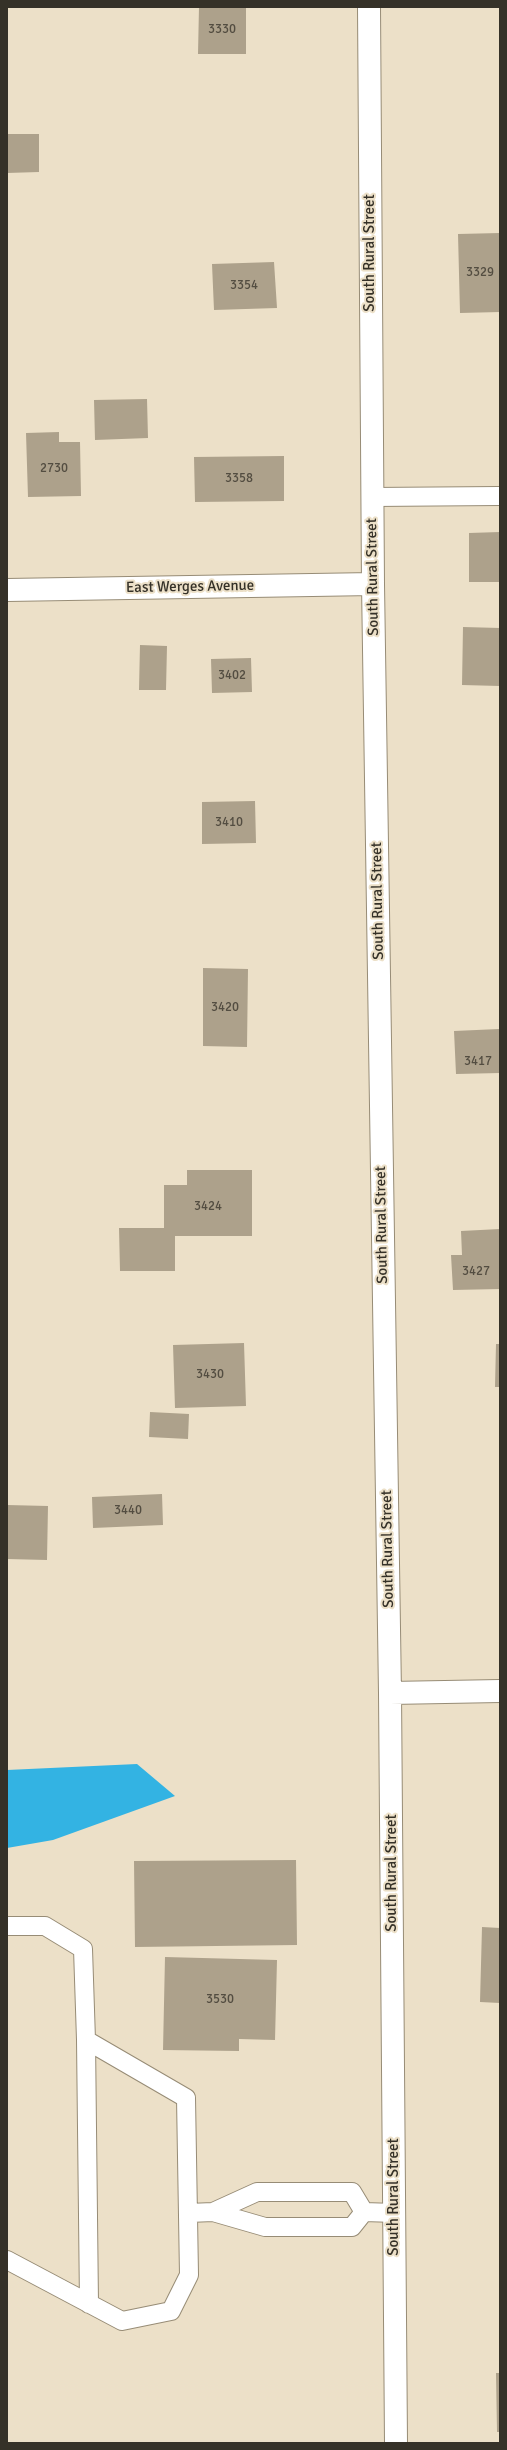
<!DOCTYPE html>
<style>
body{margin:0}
#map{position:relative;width:507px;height:2450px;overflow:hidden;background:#ece0c8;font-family:Signika,sans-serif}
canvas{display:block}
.frame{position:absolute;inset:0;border:8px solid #353128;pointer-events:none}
</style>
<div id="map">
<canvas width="507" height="2450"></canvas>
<div class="frame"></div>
</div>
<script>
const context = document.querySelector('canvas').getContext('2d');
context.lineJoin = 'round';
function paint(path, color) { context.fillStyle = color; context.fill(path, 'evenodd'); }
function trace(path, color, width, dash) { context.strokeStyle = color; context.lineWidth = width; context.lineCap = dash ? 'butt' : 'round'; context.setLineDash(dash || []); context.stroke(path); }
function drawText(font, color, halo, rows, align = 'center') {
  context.font = font + ' Signika,sans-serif'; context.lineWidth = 4; context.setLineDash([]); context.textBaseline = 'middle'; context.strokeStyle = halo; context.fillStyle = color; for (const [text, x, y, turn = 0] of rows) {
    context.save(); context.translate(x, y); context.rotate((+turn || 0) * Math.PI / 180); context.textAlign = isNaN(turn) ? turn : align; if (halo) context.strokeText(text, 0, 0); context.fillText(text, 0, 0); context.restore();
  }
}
paint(new Path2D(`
 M 137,1764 L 175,1796 L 53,1840 L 7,1848 L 7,1770 Z`), '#33b3e3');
paint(new Path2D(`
 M 199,7 L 246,7 L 246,54 L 198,54 Z
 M 7,134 L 39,134 L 39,172 L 7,173 Z
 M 500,233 L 500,312 L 460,313 L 458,234 Z
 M 274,262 L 277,308 L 214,310 L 212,264 Z
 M 147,399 L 148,438 L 95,440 L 94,400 Z
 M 59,432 L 59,442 L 80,442 L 81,496 L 28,497 L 26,433 Z
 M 284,456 L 284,501 L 195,502 L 194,457 Z
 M 500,532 L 500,582 L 469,582 L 469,533 Z
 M 463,627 L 500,628 L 500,686 L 462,685 Z
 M 140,645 L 167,646 L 166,690 L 139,690 Z
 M 251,658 L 252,692 L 212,693 L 211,659 Z
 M 255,801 L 256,843 L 202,844 L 202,802 Z
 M 203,968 L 248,969 L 247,1047 L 203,1046 Z
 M 499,1029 L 500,1073 L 456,1074 L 454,1031 Z
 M 187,1170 L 252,1170 L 252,1236 L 175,1236 L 175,1271 L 120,1271 L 119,1228 L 164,1228 L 164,1185 L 187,1185 Z
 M 500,1229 L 500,1289 L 453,1290 L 451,1255 L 462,1255 L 461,1231 Z
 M 244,1343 L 246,1406 L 175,1408 L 173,1345 Z
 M 496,1344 L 500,1344 L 500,1387 L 495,1387 Z
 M 150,1412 L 189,1414 L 188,1439 L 149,1437 Z
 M 162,1494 L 163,1525 L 93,1528 L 92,1497 Z
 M 7,1505 L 48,1506 L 47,1560 L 7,1559 Z
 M 296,1860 L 297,1945 L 135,1947 L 134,1861 Z
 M 482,1927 L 500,1928 L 500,2003 L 480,2002 Z
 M 165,1957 L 277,1960 L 275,2040 L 239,2039 L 239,2051 L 163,2050 Z
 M 496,2373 L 500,2373 L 500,2432 L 497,2432 Z`), '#ada18b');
const service = new Path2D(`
 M 372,497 L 500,496
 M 7,1926 L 45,1926 L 83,1949 L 86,2040 L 186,2098 L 189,2275 L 171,2311 L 122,2321 L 7,2260
 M 86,2040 L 89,2304
 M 213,2212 L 257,2192 L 352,2192 L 364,2212
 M 364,2212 L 395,2213
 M 189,2213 L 213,2212 L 265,2227 L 352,2227 L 364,2212`);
const minor = new Path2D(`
 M 369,7 L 373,584 L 390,1693 L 396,2443
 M 7,590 L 373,584
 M 390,1693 L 500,1691`);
trace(service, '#978c76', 20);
trace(minor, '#978c76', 24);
trace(service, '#fff', 18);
trace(minor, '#fff', 22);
drawText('13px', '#534d41', null, [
 ["3330",222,30],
 ["3329",480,273],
 ["3354",244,286],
 ["2730",54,469],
 ["3358",239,479],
 ["3402",232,676],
 ["3410",229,823],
 ["3420",225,1008],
 ["3417",478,1062],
 ["3424",208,1207],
 ["3427",476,1272],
 ["3430",210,1375],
 ["3440",128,1511],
 ["3530",220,2000]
]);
drawText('15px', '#353128', '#ece0c8', [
 ["South Rural Street",370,253,-90],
 ["South Rural Street",373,577,-91],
 ["East Werges Avenue",190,587,-1],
 ["South Rural Street",378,901,-91],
 ["South Rural Street",382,1225,-91],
 ["South Rural Street",388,1549,-91],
 ["South Rural Street",392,1873,-90],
 ["South Rural Street",394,2197,-90]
]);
</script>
